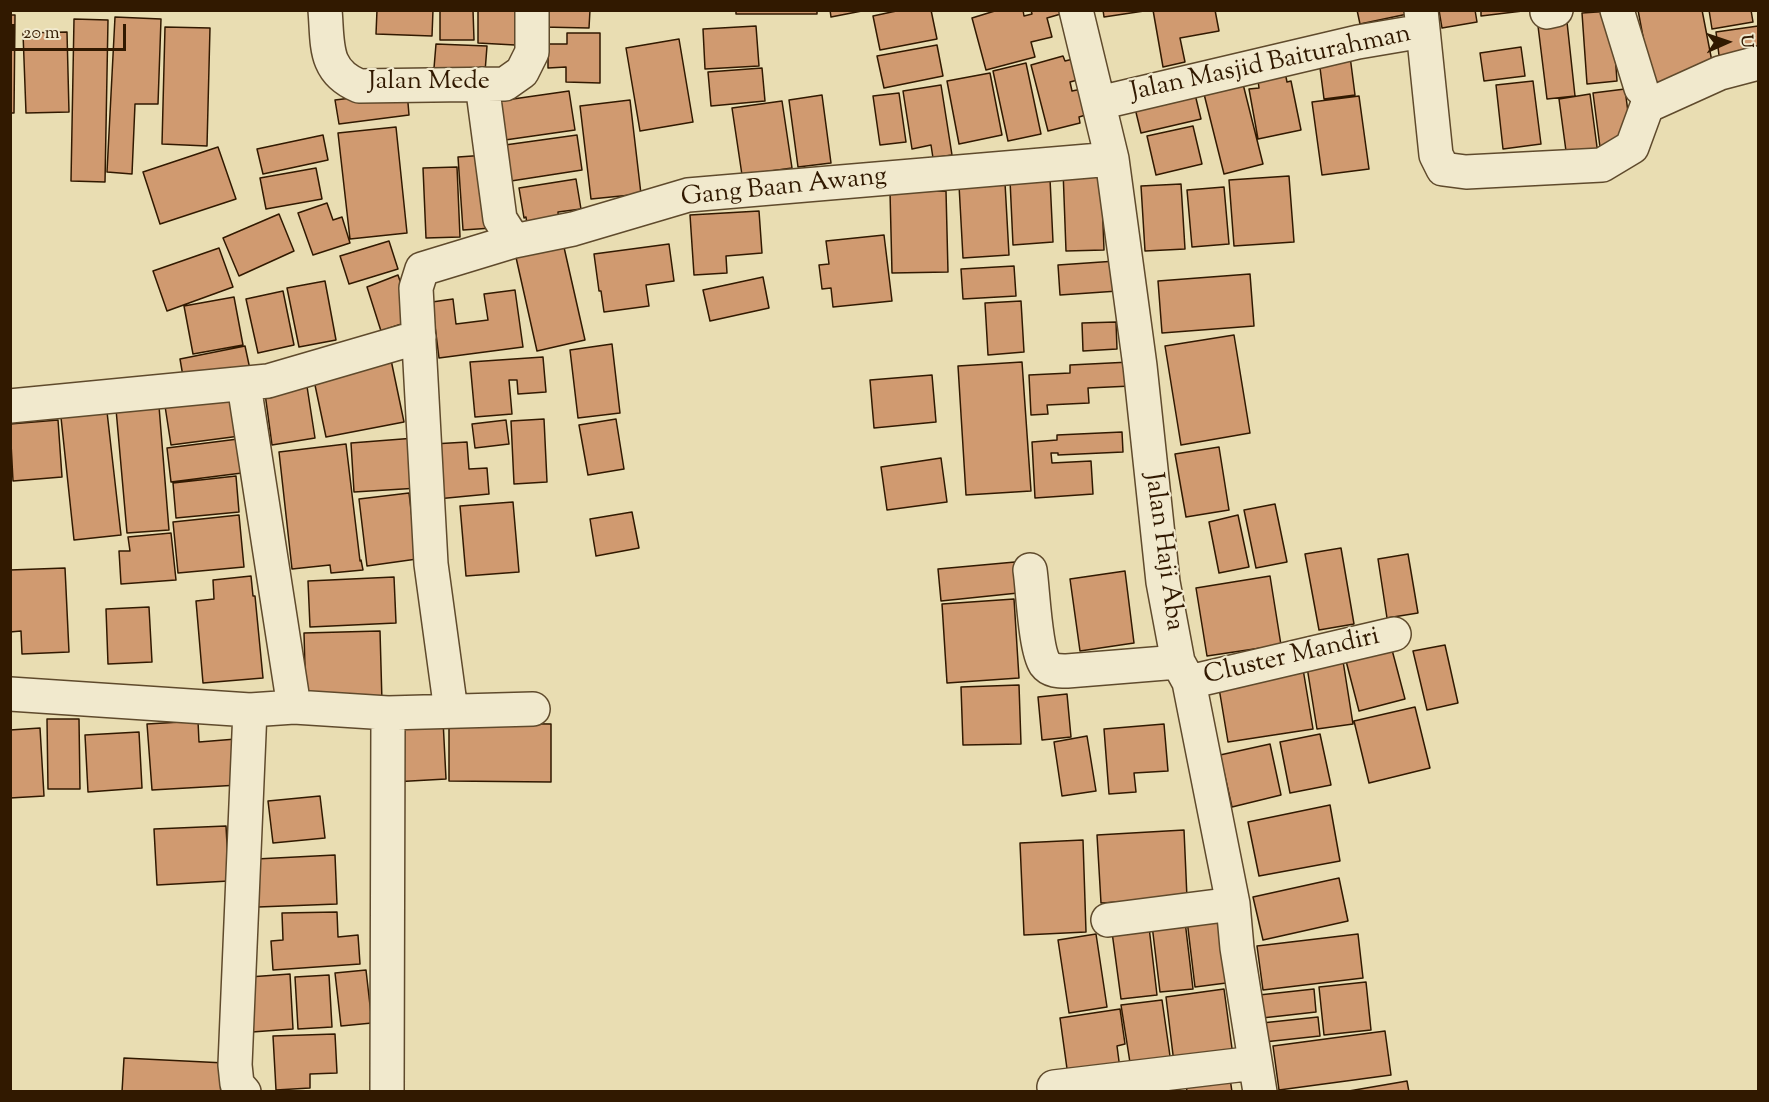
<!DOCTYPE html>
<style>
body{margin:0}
#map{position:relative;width:1769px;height:1102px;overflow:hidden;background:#e9ddb2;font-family:"Sorts Mill Goudy",serif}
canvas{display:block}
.frame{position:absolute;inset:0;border:12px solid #311900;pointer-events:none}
.north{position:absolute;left:1697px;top:12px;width:60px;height:60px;-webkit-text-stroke:4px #f1e9cd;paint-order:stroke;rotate:87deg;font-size:16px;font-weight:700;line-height:24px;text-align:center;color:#311900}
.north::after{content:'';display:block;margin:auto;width:21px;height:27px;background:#311900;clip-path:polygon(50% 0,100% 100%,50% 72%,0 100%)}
.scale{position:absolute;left:12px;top:24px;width:114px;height:27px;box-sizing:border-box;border:3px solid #311900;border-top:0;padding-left:8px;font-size:18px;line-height:21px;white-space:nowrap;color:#311900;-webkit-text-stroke:4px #f1e9cd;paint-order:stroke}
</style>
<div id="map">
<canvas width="1769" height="1102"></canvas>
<div class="frame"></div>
<div class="north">U</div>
<div class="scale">20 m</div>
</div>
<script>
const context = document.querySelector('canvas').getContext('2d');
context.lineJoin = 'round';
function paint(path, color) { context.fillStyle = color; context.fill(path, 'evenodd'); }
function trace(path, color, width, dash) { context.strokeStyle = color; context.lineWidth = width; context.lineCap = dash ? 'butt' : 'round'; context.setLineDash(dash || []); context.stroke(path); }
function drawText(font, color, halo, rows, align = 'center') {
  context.font = font + ' "Sorts Mill Goudy",serif'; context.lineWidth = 4.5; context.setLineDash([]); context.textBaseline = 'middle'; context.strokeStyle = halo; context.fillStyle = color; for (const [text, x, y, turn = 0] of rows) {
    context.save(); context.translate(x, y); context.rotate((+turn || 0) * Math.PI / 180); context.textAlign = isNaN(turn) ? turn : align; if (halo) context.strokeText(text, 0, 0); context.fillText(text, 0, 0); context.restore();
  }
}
const building = new Path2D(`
 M 377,10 L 433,10 L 432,36 L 376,34 Z
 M 440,10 L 473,10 L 474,40 L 440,40 Z
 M 478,10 L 516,11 L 515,45 L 478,43 Z
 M 542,10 L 590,10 L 589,28 L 542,27 Z
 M 736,10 L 817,10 L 817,14 L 736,14 Z
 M 830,10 L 867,10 L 831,17 Z
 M 901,10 L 931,10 L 937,39 L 880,50 L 873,16 Z
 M 998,10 L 1023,10 L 1024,16 L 1032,14 L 1031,10 L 1071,11 L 1047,18 L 1052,37 L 1031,42 L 1035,57 L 986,70 L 972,18 Z
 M 1103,10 L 1144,10 L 1144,11 L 1104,17 Z
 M 1153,10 L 1215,10 L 1219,31 L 1180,38 L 1185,62 L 1163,67 Z
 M 1357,10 L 1417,10 L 1417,12 L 1360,24 Z
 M 1439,10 L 1475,10 L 1477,22 L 1442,28 Z
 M 1481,10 L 1531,10 L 1481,16 Z
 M 1638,10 L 1702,10 L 1714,72 L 1652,85 Z
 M 1709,10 L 1751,10 L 1753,22 L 1712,29 Z
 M 1612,11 L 1617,81 L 1587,84 L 1582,13 Z
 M 10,15 L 15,15 L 14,113 L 10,113 Z
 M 115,17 L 161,19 L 158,104 L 135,104 L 132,174 L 107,172 Z
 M 74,19 L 108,20 L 105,182 L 71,181 Z
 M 1567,22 L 1575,96 L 1547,99 L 1538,26 Z
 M 756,26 L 759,66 L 705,69 L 703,29 Z
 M 1758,26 L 1758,59 L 1720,63 L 1716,32 Z
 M 165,27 L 210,28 L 207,146 L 162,144 Z
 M 67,32 L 69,112 L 26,113 L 23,33 Z
 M 567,33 L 600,33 L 600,83 L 566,82 L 566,67 L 548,68 L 548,44 L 567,44 Z
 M 679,39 L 693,122 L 640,131 L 626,48 Z
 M 436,44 L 487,46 L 485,72 L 434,68 Z
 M 937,45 L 943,76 L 884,88 L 877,56 Z
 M 1521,47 L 1525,76 L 1484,81 L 1480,53 Z
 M 1063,56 L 1065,61 L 1081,57 L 1085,78 L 1070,82 L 1072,91 L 1082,89 L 1089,114 L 1079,117 L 1080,123 L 1048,131 L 1031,65 Z
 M 1350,56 L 1355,95 L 1324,99 L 1319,60 Z
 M 1026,63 L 1041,134 L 1008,141 L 993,71 Z
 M 1284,67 L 1287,82 L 1291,81 L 1301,130 L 1258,139 L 1249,89 L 1259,88 L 1257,73 Z
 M 762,68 L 765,101 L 711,106 L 708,72 Z
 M 990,73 L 1002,135 L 959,144 L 947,81 Z
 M 1241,76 L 1263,164 L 1224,174 L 1202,86 Z
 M 1533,81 L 1541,144 L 1503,149 L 1496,85 Z
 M 941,85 L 952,155 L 933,158 L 931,145 L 912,149 L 903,91 Z
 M 1193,86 L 1201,119 L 1141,133 L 1133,100 Z
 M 1625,89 L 1632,143 L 1600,147 L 1593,93 Z
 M 407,91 L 409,115 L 339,124 L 335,100 Z
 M 569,91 L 575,130 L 505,140 L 499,101 Z
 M 899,93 L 906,142 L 880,145 L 873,96 Z
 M 1590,94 L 1599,162 L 1568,166 L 1559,99 Z
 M 822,95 L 831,163 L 798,167 L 789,100 Z
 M 1359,96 L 1369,169 L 1322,175 L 1312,102 Z
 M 630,100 L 641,194 L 591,199 L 580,106 Z
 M 782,101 L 792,168 L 742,175 L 732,108 Z
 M 1193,126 L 1202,164 L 1156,175 L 1147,136 Z
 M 396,127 L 407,233 L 350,239 L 338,133 Z
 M 323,135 L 328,160 L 263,174 L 257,149 Z
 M 577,135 L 582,170 L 511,181 L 505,145 Z
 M 218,147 L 236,199 L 160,224 L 143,172 Z
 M 487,155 L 492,228 L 463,230 L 458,157 Z
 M 457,167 L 460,237 L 426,238 L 423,168 Z
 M 316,168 L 322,199 L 266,209 L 260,178 Z
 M 1101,169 L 1104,250 L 1066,251 L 1063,170 Z
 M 1289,176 L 1294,242 L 1234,246 L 1229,180 Z
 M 576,179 L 581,209 L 558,212 L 559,226 L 528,231 L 526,217 L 524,218 L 519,188 Z
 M 1050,179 L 1053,242 L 1013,245 L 1010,180 Z
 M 1005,183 L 1009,255 L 963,258 L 959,185 Z
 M 1181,184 L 1185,249 L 1145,251 L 1141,186 Z
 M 1224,187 L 1229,244 L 1192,247 L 1187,190 Z
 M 946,191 L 948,272 L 892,273 L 890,192 Z
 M 327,203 L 333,220 L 342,217 L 350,243 L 313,255 L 298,213 Z
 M 759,211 L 762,253 L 726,256 L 727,273 L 694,275 L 690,215 Z
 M 279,214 L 294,251 L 239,276 L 223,238 Z
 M 561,234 L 585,340 L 537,351 L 513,244 Z
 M 884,235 L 892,301 L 833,307 L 831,288 L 822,289 L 819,265 L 829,264 L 826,241 Z
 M 389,241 L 398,269 L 349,284 L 340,256 Z
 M 669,244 L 674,281 L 646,285 L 649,306 L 604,312 L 601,291 L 599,291 L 594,254 Z
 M 219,248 L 233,287 L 167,311 L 153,271 Z
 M 1116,261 L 1118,291 L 1060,295 L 1058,265 Z
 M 1014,266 L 1016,296 L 963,299 L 961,269 Z
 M 1250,274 L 1254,326 L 1162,333 L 1158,281 Z
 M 398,275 L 413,320 L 381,331 L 367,287 Z
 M 763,277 L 769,308 L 710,321 L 703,290 Z
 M 325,281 L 336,340 L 299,347 L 287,288 Z
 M 515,290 L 523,347 L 439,358 L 432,302 L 453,299 L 456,324 L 488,320 L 484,294 Z
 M 283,291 L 294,345 L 258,353 L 246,299 Z
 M 234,297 L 243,345 L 193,354 L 184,306 Z
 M 1021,301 L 1024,352 L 988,355 L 985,303 Z
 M 1116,322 L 1117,349 L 1083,351 L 1082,323 Z
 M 1234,335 L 1250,433 L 1181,445 L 1165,346 Z
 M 612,344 L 620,413 L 578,418 L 570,350 Z
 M 245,346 L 251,374 L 185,388 L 180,359 Z
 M 390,355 L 404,422 L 326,437 L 312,371 Z
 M 543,357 L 546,392 L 518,394 L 517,380 L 509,380 L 512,414 L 475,417 L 470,362 Z
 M 1022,362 L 1031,491 L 966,495 L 958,366 Z
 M 1130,362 L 1131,386 L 1088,388 L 1089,403 L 1047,405 L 1048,414 L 1031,415 L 1029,375 L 1070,373 L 1070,365 Z
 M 932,375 L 936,422 L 874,428 L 870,380 Z
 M 306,380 L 315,438 L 272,445 L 264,386 Z
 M 158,394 L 169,530 L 127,533 L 115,398 Z
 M 235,397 L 240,436 L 171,445 L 165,406 Z
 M 106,403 L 121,535 L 74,540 L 60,408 Z
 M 544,419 L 547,482 L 514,484 L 511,421 Z
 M 616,419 L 624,469 L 588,475 L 579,425 Z
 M 58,420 L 62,477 L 13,481 L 10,424 Z
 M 506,420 L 509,444 L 475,448 L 472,424 Z
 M 1122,432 L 1123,452 L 1058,455 L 1058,453 L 1051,453 L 1052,463 L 1091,461 L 1093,494 L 1035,498 L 1032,442 L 1057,440 L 1057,435 Z
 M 415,438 L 419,488 L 354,492 L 351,443 Z
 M 238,439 L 242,473 L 171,482 L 167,448 Z
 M 467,442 L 469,469 L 487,468 L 489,494 L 437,499 L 433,444 Z
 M 346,444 L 360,561 L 361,560 L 363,570 L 331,573 L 330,565 L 292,569 L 279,452 Z
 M 1219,447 L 1229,510 L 1186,517 L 1175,454 Z
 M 941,458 L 947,502 L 887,510 L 881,467 Z
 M 236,476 L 239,512 L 176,518 L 173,483 Z
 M 409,493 L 417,559 L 367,566 L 359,499 Z
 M 513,502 L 519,572 L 466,576 L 460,506 Z
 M 1275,504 L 1287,562 L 1256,568 L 1244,510 Z
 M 632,512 L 639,548 L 596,556 L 590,519 Z
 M 239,515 L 244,567 L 178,573 L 173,522 Z
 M 1238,515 L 1249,567 L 1219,573 L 1209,522 Z
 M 171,533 L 176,580 L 121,584 L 119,551 L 130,551 L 128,537 Z
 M 1341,548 L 1354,624 L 1319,630 L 1305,554 Z
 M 1408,554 L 1418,613 L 1387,618 L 1378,559 Z
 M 1015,562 L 1018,593 L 941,601 L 938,569 Z
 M 65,568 L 69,652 L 22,654 L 21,631 L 10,632 L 10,570 Z
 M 1125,571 L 1134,643 L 1080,651 L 1070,579 Z
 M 251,576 L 253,596 L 255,596 L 263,678 L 203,683 L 196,601 L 214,599 L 213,580 Z
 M 1270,576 L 1281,645 L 1207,656 L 1196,588 Z
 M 394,577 L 396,623 L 310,627 L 308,581 Z
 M 1014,599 L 1019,678 L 947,683 L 942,604 Z
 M 149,607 L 152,662 L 108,664 L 106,609 Z
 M 380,631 L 382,702 L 306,705 L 304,633 Z
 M 1445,645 L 1458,703 L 1427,710 L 1413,651 Z
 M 1391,646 L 1405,699 L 1359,711 L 1345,657 Z
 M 1343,661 L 1353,724 L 1317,729 L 1307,667 Z
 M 1303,669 L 1313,729 L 1228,742 L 1218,682 Z
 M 1019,685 L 1021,744 L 963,745 L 961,687 Z
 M 1067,694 L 1071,737 L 1042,740 L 1038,697 Z
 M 1415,707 L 1430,768 L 1369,783 L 1354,721 Z
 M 47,719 L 79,719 L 80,789 L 48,789 Z
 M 443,720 L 446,779 L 393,782 L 390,723 Z
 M 198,721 L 199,742 L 236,739 L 239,785 L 152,790 L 147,724 Z
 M 449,723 L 551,724 L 551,782 L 449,781 Z
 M 1164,724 L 1168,771 L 1134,773 L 1136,792 L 1109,794 L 1104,729 Z
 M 40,728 L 44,796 L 10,798 L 10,730 Z
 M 139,732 L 142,788 L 88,792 L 85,735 Z
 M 1320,734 L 1331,785 L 1290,793 L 1280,742 Z
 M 1087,736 L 1096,791 L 1062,796 L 1054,742 Z
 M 1270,744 L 1281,795 L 1232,807 L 1220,755 Z
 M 320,796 L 325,838 L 273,843 L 268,801 Z
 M 1330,805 L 1340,861 L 1259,876 L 1248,822 Z
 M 226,826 L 229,881 L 157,885 L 154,829 Z
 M 1184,830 L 1187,898 L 1101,903 L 1097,835 Z
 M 1083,840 L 1086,932 L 1024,935 L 1020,843 Z
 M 335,855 L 337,904 L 258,907 L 256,859 Z
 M 1339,878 L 1348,921 L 1263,940 L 1253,897 Z
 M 337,912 L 338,937 L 358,935 L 360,964 L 273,970 L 271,941 L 283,940 L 282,913 Z
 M 1226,915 L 1234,982 L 1195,987 L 1187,920 Z
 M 1185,921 L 1193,989 L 1160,992 L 1152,925 Z
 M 1149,927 L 1157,995 L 1121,999 L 1112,932 Z
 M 1096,934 L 1107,1007 L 1069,1013 L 1058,940 Z
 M 1358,934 L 1363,978 L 1263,990 L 1257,946 Z
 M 366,970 L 372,1023 L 341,1026 L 335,973 Z
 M 290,974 L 293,1029 L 252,1032 L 249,977 Z
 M 329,975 L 332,1027 L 298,1029 L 295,977 Z
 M 1366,982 L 1371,1030 L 1324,1035 L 1319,987 Z
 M 1224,989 L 1233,1056 L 1174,1063 L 1166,997 Z
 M 1314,989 L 1316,1012 L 1262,1018 L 1259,995 Z
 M 1162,1000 L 1171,1063 L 1131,1069 L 1121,1005 Z
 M 1120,1009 L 1125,1044 L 1117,1046 L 1120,1069 L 1068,1076 L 1060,1018 Z
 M 1318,1017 L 1320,1036 L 1264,1042 L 1262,1023 Z
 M 1385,1031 L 1391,1075 L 1279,1090 L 1273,1046 Z
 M 335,1034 L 337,1073 L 310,1074 L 310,1088 L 276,1090 L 273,1036 Z
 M 124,1058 L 225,1063 L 223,1092 L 122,1092 Z
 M 1230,1078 L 1232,1092 L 1187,1092 L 1186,1083 Z
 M 1407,1081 L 1409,1092 L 1343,1092 Z`);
paint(building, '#d09a70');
trace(building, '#311900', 1.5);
const street = new Path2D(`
 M 325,10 C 328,44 323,71 359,86 L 505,84 L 522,72 L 532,52 L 532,10
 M 1076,10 L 1112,159 L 1140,366 L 1163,582 L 1178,662 L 1189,682 L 1233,904 L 1237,948 L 1260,1092
 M 1421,10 L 1436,155 L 1443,169 L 1466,172 L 1602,165 L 1632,147 L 1647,106 L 1720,73 L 1758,63
 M 1617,10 L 1641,88
 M 1547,12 L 1556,10
 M 482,84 L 500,219 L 514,241 L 573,229 L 688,195 L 1112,159
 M 1099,103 L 1358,42 L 1423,31
 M 244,385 L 294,707
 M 10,406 L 268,381 L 419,337
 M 1030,570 C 1033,590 1035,649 1045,664 C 1050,671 1059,671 1067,671 L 1178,662
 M 1189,682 L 1394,634
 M 10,694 L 250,710 L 294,707 L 388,713 L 387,1092
 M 451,711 L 431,564 L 416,288 L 422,269 L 514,241
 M 388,713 L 533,709
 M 1108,920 L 1233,904
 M 1054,1087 L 1255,1063
 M 244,1092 L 237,1084 L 235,1065 L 250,710`);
trace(street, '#5f4a2c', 36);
trace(street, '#f1e9cd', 33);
drawText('26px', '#311900', '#f1e9cd', [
 ["Jalan Masjid Baiturahman",1271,65,-12],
 ["Jalan Mede",429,84],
 ["Gang Baan Awang",784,189,-6],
 ["Jalan Haji Aba",1162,552,82],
 ["Cluster Mandiri",1292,658,-13]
]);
</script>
